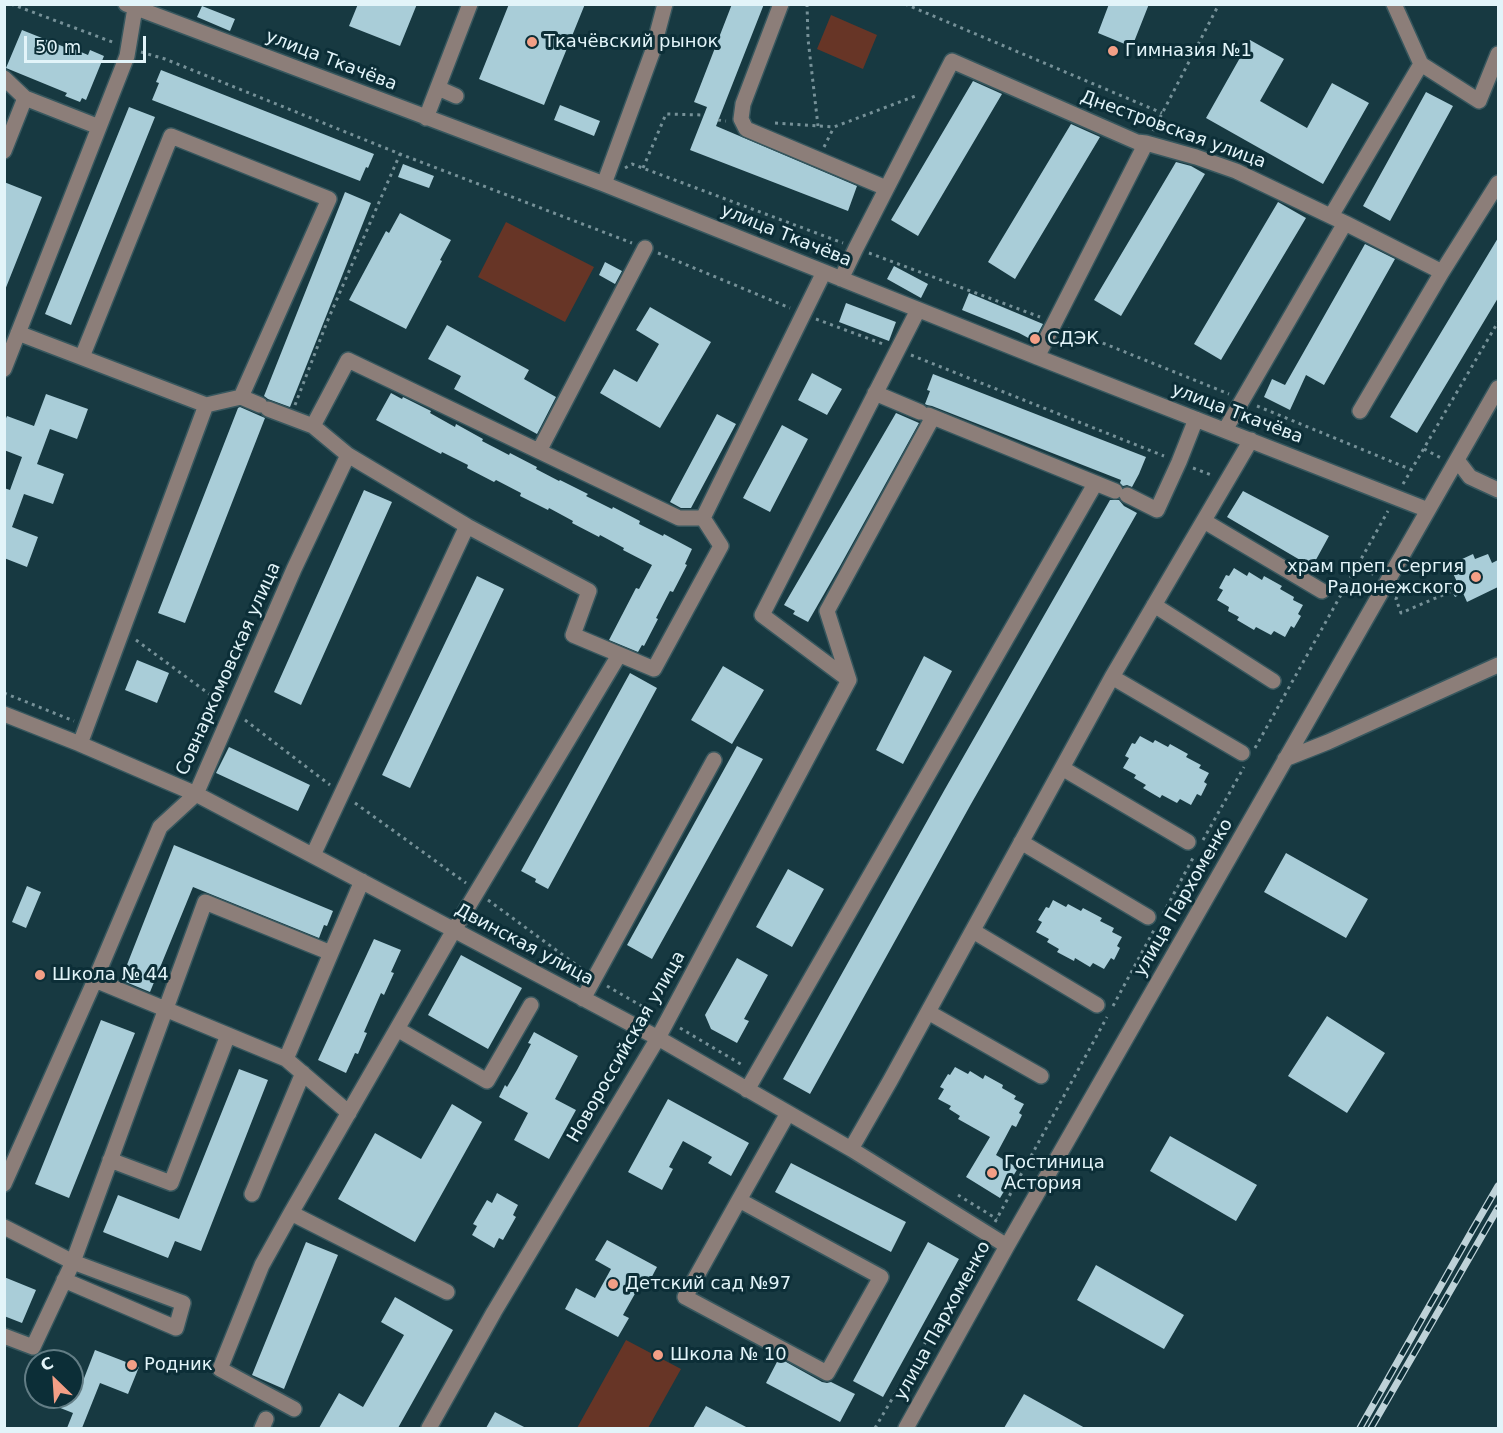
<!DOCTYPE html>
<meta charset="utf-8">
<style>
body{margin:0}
#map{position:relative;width:1503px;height:1433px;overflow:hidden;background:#173941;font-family:"DejaVu Sans",sans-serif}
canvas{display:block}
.frame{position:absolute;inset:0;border:6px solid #e2f4f9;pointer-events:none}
.north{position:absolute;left:24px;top:1349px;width:60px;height:60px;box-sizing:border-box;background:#0c2e37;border:2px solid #627d85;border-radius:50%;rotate:335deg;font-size:16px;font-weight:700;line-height:24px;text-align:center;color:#e2f4f9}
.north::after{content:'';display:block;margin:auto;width:21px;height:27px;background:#f39f86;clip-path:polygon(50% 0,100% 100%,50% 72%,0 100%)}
.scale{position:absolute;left:24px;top:36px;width:122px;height:27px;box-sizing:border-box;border:3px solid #e2f4f9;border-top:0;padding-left:8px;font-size:18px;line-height:21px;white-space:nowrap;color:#e2f4f9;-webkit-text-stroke:4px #0c2e37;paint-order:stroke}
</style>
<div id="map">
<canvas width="1503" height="1433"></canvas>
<div class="frame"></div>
<div class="north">С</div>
<div class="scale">50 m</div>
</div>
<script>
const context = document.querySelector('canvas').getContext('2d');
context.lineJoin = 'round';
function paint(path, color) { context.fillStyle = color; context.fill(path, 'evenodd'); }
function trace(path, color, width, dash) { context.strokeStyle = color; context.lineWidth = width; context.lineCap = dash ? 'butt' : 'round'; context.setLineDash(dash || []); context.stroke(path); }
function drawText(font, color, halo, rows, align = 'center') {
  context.font = font + ' "DejaVu Sans",sans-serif'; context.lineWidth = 6; context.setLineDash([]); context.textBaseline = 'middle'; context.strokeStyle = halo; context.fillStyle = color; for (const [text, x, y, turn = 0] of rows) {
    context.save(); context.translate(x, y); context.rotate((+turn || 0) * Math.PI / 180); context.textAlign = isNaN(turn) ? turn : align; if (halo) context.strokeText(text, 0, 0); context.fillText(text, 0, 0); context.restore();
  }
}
paint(new Path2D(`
 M 831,15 L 877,35 L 863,69 L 817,49 Z
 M 506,222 L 594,267 L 565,322 L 478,277 Z
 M 626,1340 L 681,1369 L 648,1428 L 577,1428 Z`), '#673526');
paint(new Path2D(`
 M 358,4 L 417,4 L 400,46 L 349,26 Z
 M 509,4 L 585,4 L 544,105 L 479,79 Z
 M 732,4 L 764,4 L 716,126 L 857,186 L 848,211 L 690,150 L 707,107 L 694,102 Z
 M 1109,4 L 1149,4 L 1132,47 L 1098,33 Z
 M 202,6 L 235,19 L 230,31 L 197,17 Z
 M 22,30 L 67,48 L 67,46 L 88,55 L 90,50 L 104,56 L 86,100 L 82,98 L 80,102 L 65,96 L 67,93 L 6,68 Z
 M 1250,40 L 1284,59 L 1260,101 L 1307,128 L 1332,83 L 1369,103 L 1323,184 L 1206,118 Z
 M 161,70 L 374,154 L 368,168 L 366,167 L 360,181 L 152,100 L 159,83 L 156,82 Z
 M 973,81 L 1002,94 L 918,236 L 891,220 Z
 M 1426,92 L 1453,106 L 1390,221 L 1363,206 Z
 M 560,105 L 600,121 L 594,136 L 554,120 Z
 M 129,107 L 155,117 L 71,325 L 45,314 Z
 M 1071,124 L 1100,137 L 1015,279 L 988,262 Z
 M 1176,162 L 1191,166 L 1205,174 L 1121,316 L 1094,300 Z
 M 403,164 L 434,176 L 429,188 L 398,177 Z
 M 4,182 L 42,197 L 5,290 L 4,290 Z
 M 345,192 L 371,203 L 290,407 L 268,399 L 264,396 Z
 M 1278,202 L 1306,218 L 1221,360 L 1194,344 Z
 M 400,213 L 451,240 L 440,260 L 442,261 L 406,329 L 349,300 L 386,231 L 389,233 Z
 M 1498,238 L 1498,298 L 1417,433 L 1390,417 Z
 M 1365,244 L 1395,259 L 1324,385 L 1306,375 L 1290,410 L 1264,397 L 1272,379 L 1285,385 Z
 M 605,262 L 622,271 L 615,284 L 599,275 Z
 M 894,266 L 928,284 L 921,298 L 887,279 Z
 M 969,293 L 1043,324 L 1034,341 L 1019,333 L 962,310 Z
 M 846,303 L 896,322 L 889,341 L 839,322 Z
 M 650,307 L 711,342 L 660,428 L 600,393 L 614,369 L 637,382 L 659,344 L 636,330 Z
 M 447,325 L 529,370 L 524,379 L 556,397 L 537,434 L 454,389 L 461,376 L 428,359 Z
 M 812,373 L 842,389 L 827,415 L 798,400 Z
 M 933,374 L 1146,457 L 1139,474 L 1132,487 L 1127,485 L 1123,486 L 1120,483 L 1121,480 L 932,406 L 927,405 L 925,404 L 930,391 L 927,390 Z
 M 391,393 L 402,399 L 403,397 L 431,411 L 430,413 L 455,427 L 456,424 L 483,439 L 482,441 L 509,455 L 510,453 L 537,467 L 536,469 L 559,481 L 560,480 L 588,494 L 586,496 L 612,509 L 613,507 L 640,521 L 639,524 L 663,536 L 664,534 L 692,549 L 685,564 L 687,565 L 673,592 L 670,591 L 656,618 L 658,619 L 644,646 L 642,645 L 638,652 L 609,640 L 636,588 L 639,589 L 652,565 L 623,550 L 624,548 L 600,535 L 599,537 L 572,523 L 573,521 L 549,508 L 548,510 L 520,496 L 521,493 L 496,480 L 494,482 L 467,468 L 468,465 L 442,452 L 441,454 L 376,420 Z
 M 46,394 L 88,409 L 77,439 L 50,429 L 37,464 L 64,474 L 53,504 L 24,494 L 12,527 L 38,537 L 27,567 L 4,558 L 4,488 L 10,490 L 22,457 L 4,450 L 4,423 L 7,416 L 34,426 Z
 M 240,407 L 265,418 L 185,623 L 158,613 L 238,408 Z
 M 896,413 L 919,423 L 839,568 L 808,622 L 793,614 L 795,611 L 784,605 Z
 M 717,414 L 736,424 L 691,508 L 681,508 L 670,502 Z
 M 782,425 L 808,439 L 770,512 L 743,498 Z
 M 364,490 L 392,502 L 301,705 L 274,692 Z
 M 1243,491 L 1329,536 L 1312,567 L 1227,517 Z
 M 1110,500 L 1119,500 L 1124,506 L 1137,513 L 971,804 L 810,1094 L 783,1079 L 945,789 Z
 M 1473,554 L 1475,559 L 1488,554 L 1492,563 L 1498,560 L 1498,587 L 1467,602 L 1463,593 L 1455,597 L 1449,585 L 1457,582 L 1452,571 L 1463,566 L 1460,560 Z
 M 1234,568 L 1247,576 L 1249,572 L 1262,580 L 1264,576 L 1282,586 L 1280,589 L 1294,597 L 1293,600 L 1303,605 L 1298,614 L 1301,616 L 1294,628 L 1291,626 L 1285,637 L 1274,631 L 1271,635 L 1256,627 L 1254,630 L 1237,620 L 1239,617 L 1228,611 L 1229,607 L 1217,600 L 1223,590 L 1219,588 L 1226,575 L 1229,576 Z
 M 477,576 L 504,589 L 410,788 L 382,775 Z
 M 924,656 L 952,671 L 903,764 L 876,750 Z
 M 137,660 L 169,673 L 157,703 L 125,690 Z
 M 723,666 L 764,690 L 732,744 L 691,720 Z
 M 630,673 L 657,688 L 548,889 L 535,882 L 536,879 L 521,871 Z
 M 1140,736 L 1153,743 L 1155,740 L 1168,747 L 1170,744 L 1188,754 L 1186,757 L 1201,765 L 1199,768 L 1209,773 L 1204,782 L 1207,784 L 1201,796 L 1197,794 L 1191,805 L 1180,799 L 1177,803 L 1162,795 L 1160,798 L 1143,788 L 1146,785 L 1134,778 L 1136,775 L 1123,768 L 1129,758 L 1125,756 L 1132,743 L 1135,744 Z
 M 737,746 L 763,759 L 652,959 L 627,945 Z
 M 229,747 L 310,785 L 298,811 L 216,773 Z
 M 174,845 L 333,911 L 327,926 L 324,925 L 319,938 L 193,887 L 150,992 L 121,980 Z
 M 1286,853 L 1368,899 L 1346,938 L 1264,892 Z
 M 788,869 L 824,889 L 792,947 L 756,927 Z
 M 27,886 L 41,892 L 26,928 L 12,922 Z
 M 1053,900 L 1066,907 L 1068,904 L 1081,911 L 1083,908 L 1102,918 L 1100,921 L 1114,928 L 1112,932 L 1122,937 L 1117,946 L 1120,948 L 1114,960 L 1111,958 L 1104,969 L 1093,963 L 1090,967 L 1075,958 L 1074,961 L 1057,952 L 1059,949 L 1047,942 L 1049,939 L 1036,932 L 1042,922 L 1038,920 L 1046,907 L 1049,908 Z
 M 374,939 L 401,950 L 391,972 L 394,973 L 384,995 L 381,993 L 364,1032 L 367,1033 L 358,1054 L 355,1053 L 346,1073 L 318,1060 Z
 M 461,955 L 522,988 L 488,1049 L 428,1015 Z
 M 737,958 L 768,975 L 744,1019 L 749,1021 L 737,1043 L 711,1029 L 705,1015 Z
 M 1327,1016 L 1385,1053 L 1347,1113 L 1288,1076 Z
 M 101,1020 L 135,1033 L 69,1198 L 35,1184 Z
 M 534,1032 L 578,1056 L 555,1099 L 576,1110 L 549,1159 L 514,1140 L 528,1113 L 499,1097 L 505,1085 L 507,1087 L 517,1070 L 531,1044 L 528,1043 Z
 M 955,1067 L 968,1074 L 970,1071 L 983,1079 L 985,1075 L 1003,1085 L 1002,1088 L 1016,1096 L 1014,1099 L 1024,1104 L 1019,1113 L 1022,1115 L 1016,1127 L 1012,1125 L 996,1155 L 1018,1168 L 1000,1198 L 966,1177 L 990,1137 L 958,1119 L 960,1116 L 949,1109 L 951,1106 L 938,1099 L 944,1089 L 940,1087 L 948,1074 L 950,1075 Z
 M 239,1069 L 268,1080 L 201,1251 L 175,1241 L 168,1258 L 103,1232 L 118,1195 L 179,1219 Z
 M 668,1099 L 749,1143 L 731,1176 L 708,1163 L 712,1157 L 683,1141 L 669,1167 L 673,1169 L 662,1190 L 628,1172 Z
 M 452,1104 L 482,1122 L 415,1242 L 338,1199 L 375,1133 L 421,1159 Z
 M 1170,1136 L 1257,1185 L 1236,1221 L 1150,1171 Z
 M 791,1163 L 906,1222 L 891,1252 L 775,1192 Z
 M 497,1193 L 518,1205 L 513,1215 L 516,1217 L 503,1240 L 499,1238 L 494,1248 L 472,1235 L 477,1226 L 473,1224 L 487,1200 L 492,1203 Z
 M 607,1240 L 657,1267 L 647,1286 L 641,1283 L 623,1315 L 629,1318 L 618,1337 L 565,1309 L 576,1288 L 595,1298 L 611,1269 L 595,1260 Z
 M 306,1242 L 338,1255 L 284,1389 L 252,1375 Z
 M 928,1242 L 959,1259 L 883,1397 L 853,1381 Z
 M 1096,1265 L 1184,1315 L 1164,1349 L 1077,1300 Z
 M 4,1277 L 36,1290 L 22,1323 L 4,1316 Z
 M 395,1297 L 453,1330 L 398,1428 L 319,1428 L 339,1393 L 363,1407 L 404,1335 L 381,1322 Z
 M 95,1350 L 139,1367 L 128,1394 L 100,1383 L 82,1428 L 67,1428 L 73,1413 L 35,1398 L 35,1397 L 72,1397 L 72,1377 L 83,1381 Z
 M 779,1358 L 822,1382 L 827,1383 L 831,1382 L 855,1394 L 840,1422 L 766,1383 Z
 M 1024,1394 L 1085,1428 L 1004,1428 Z
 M 706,1406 L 748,1428 L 693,1428 Z
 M 495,1412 L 526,1428 L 486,1428 Z`), '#a9cdd8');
const minor = new Path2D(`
 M 126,4 L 604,184 L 1037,357 L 1428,510
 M 781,4 L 743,104 L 741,119 L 746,129 L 886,188
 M 1394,4 L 1421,64 L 1479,101 L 1498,54
 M 4,78 L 25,98
 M 438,88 L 456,96
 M 426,118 L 470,4
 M 4,151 L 25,98 L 99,127
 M 604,184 L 652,53 L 665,4
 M 1331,216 L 1421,64
 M 841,279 L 856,248 L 952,61 L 1137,142 L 1146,143 L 1196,157 L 1236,171 L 1345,223 L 1442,272
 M 18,333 L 206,405 L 241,397 L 329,199 L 171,136 L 82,357
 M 1037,357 L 1146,143
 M 4,369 L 127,56 L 135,8
 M 875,393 L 920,412
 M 241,397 L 260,405
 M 268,409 L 313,426 L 348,455 L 467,526 L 589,591 L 573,635 L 654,669 L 721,546 L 703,518 L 824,272
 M 1360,411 L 1442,272 L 1498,183
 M 928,415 L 1115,491
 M 313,426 L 348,360 L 679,518 L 703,518
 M 1225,430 L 1345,223
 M 539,451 L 645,248
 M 1457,460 L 1470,477 L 1498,490
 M 1127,495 L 1157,510 L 1179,462 L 1196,419
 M 1204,521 L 1322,591
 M 1154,605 L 1273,681
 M 1112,677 L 1242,753
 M 849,680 L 762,615 L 918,310
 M 849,680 L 827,611 L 933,417
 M 4,714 L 80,744 L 196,794 L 454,930 L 658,1038 L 851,1149 L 1007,1246
 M 80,744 L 206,405
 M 1285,759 L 1328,742 L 1498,665
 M 1062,768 L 1188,842
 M 1021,842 L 1148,917
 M 313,855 L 467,526
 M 973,931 L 1097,1005
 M 95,980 L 286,1059 L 349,1113
 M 583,999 L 714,760
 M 928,1012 L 1041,1076
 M 397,1029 L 487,1081 L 531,1005
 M 286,1059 L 331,953
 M 747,1090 L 1095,484
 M 851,1149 L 890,1081 L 1112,677 L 1251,440
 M 110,1160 L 171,1183 L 228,1035
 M 4,1184 L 95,980 L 160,827 L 196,794 L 294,569 L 348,455
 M 252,1194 L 303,1073
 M 739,1200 L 685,1297 L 827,1373 L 881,1277 L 739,1200 L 788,1113
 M 291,1213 L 447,1292
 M 4,1227 L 73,1262 L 183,1303 L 176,1328 L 64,1280
 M 4,1336 L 33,1347 L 73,1262 L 205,902 L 331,953 L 362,881
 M 294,1409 L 220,1369 L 262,1265 L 291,1213 L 454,930 L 619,655
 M 262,1428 L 266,1419
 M 429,1428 L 494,1312 L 658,1038 L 849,680
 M 906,1428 L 1007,1246 L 1498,388`);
trace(minor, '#37575e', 18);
trace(new Path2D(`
 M 11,4 L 115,43
 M 807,4 L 808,39 L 818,126
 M 905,4 L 1162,113
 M 141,52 L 165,59 L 400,154 L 632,243
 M 718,120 L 726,121
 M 775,123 L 834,127 L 918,95
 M 1153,131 L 1219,4
 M 824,147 L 834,127
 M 625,168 L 632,164 L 843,243
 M 643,168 L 666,114 L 704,115
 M 658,253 L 790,308
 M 869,253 L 1040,317
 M 816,319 L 883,344
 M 1068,329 L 1229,394
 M 911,355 L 1164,456
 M 295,405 L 327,322 L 400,154
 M 1257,406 L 1412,470
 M 1424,449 L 1441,458
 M 1193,468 L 1214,476
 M 1403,484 L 1498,322
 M 1358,565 L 1374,575
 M 1397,597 L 1396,599 L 1401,613 L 1452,591
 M 136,640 L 220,702
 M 4,693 L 74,721
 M 245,720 L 330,785
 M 1255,748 L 1388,511
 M 355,803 L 466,883
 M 1203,840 L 1244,767
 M 488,900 L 582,969
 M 1163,914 L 1194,856
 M 607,986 L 654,1013
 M 1113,1006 L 1154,930
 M 680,1028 L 744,1066
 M 958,1195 L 997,1219
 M 995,1222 L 1107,1017
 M 875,1428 L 982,1246`), '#769198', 3, [3, 4.5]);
trace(minor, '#8c7e79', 15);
const rail = new Path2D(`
 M 1360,1428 L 1473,1229 L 1498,1186
 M 1371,1428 L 1498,1208`);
trace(rail, '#bed2d8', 7);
trace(rail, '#0c2e37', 4.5, [14]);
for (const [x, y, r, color] of [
 [532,42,6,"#f39f86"],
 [1113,51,6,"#f39f86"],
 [1035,339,6,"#f39f86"],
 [1476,577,6,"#f39f86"],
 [40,975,6,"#f39f86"],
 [992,1173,6,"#f39f86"],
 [613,1284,6,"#f39f86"],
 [658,1355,6,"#f39f86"],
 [132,1365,6,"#f39f86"]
]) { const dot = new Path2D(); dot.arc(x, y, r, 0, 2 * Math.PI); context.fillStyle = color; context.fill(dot); trace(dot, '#0c2e37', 2); }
drawText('18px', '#e2f4f9', '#0c2e37', [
 ["Ткачёвский рынок",544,42],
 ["Гимназия №1",1125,51],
 ["СДЭК",1047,339],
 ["храм преп. Сергия",1464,567,"right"],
 ["Радонежского",1464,588,"right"],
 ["Школа № 44",52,975],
 ["Гостиница",1004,1163],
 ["Астория",1004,1184],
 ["Детский сад №97",625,1284],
 ["Школа № 10",670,1355],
 ["Родник",144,1365]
], 'left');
drawText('18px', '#e2f4f9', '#0c2e37', [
 ["улица Ткачёва",331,61,21],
 ["Днестровская улица",1173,130,20],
 ["улица Ткачёва",786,236,22],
 ["улица Ткачёва",1237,414,21],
 ["Совнаркомовская улица",229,669,-66],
 ["улица Пархоменко",1184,898,-60],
 ["Двинская улица",524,945,28],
 ["Новороссийская улица",627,1047,-60],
 ["улица Пархоменко",943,1321,-61]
]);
</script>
